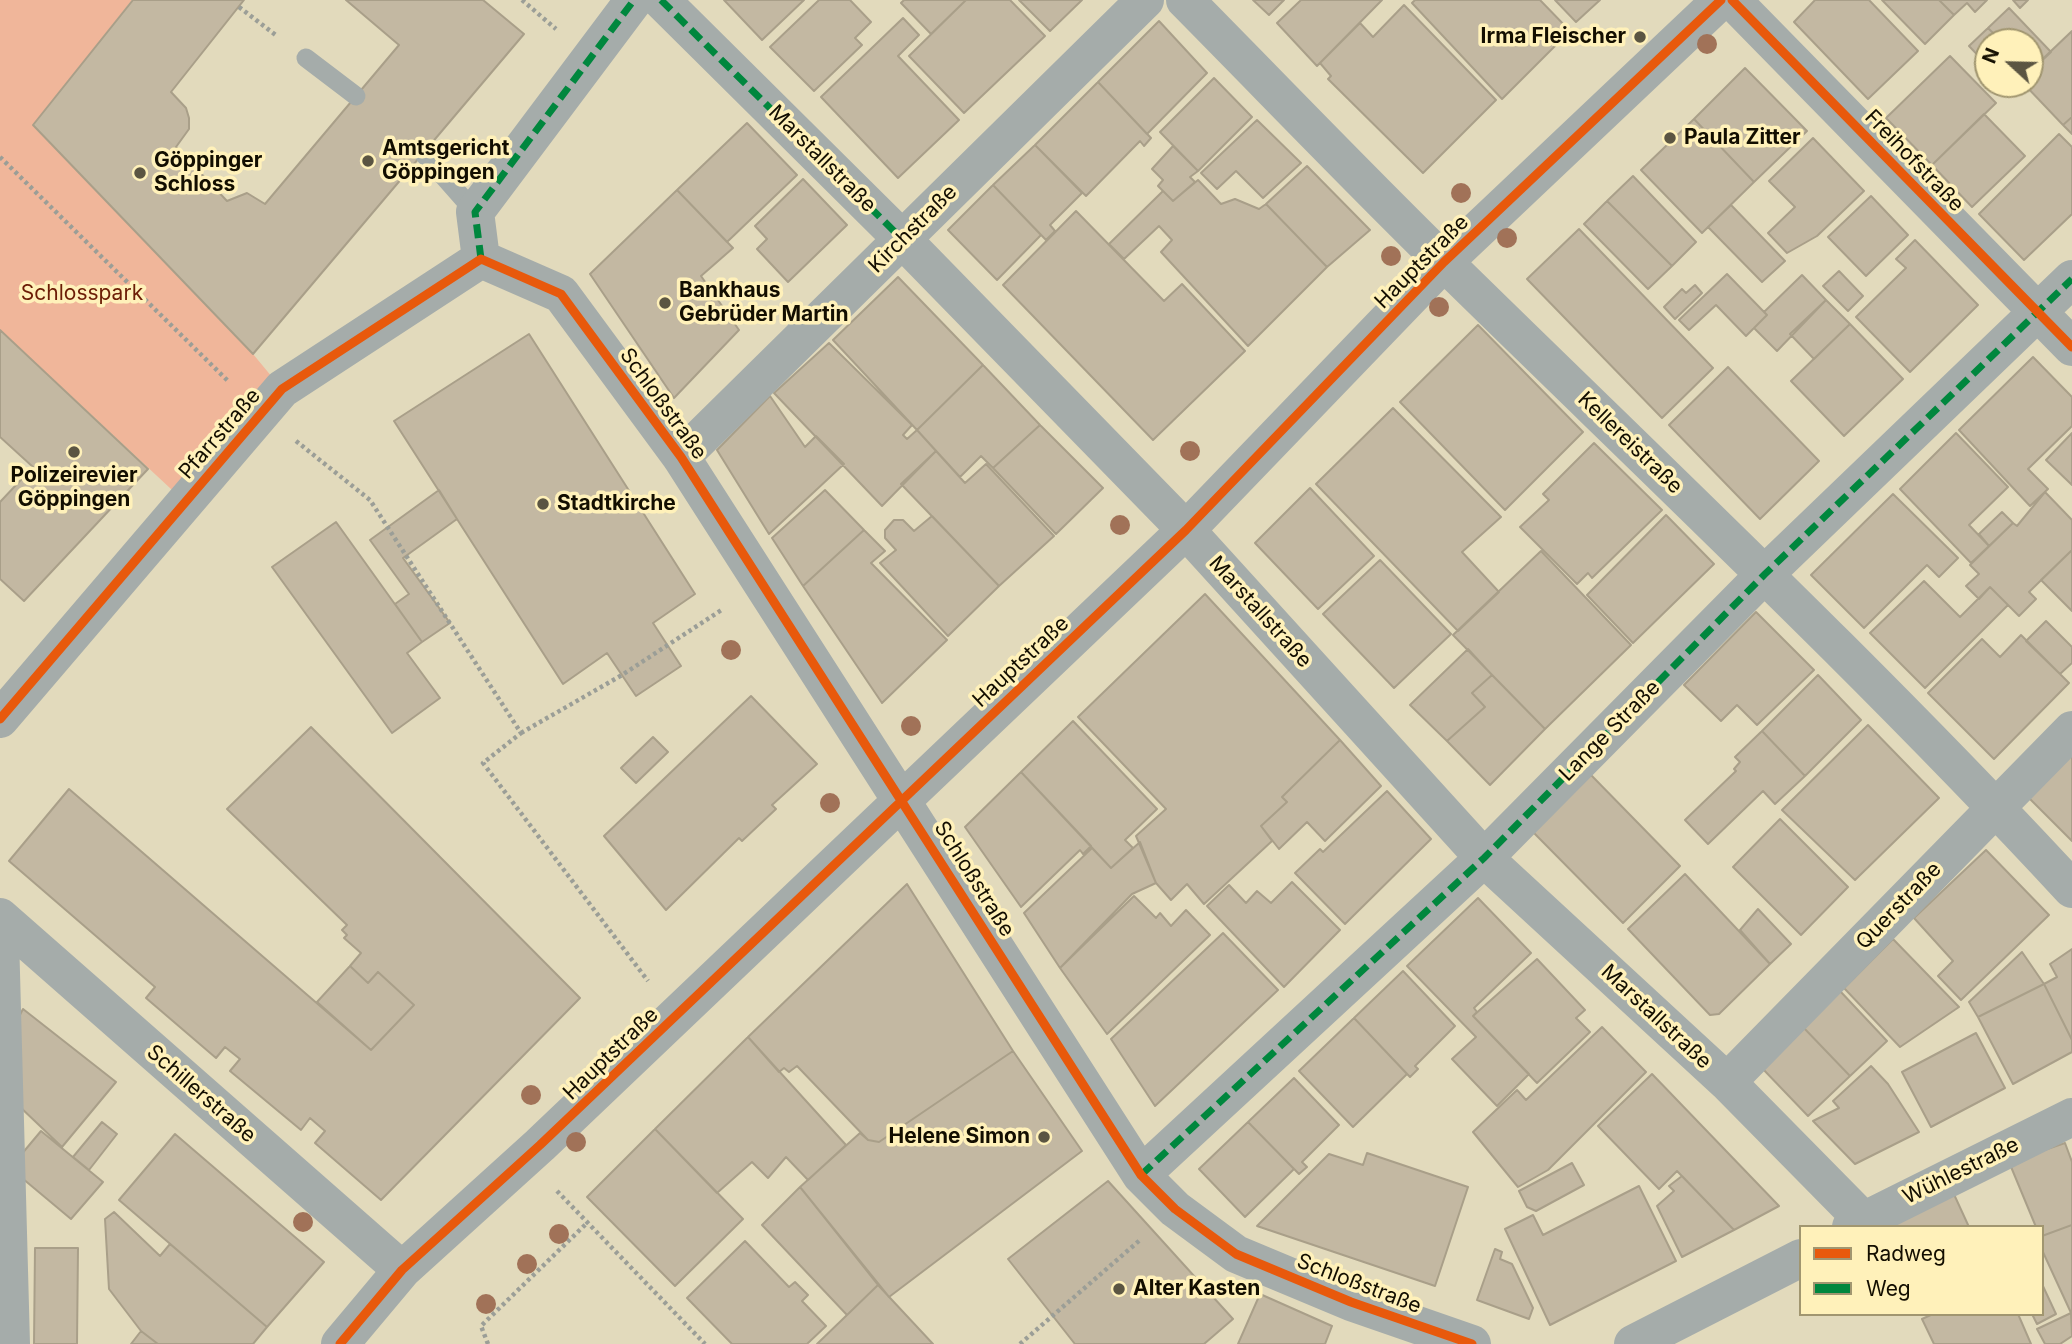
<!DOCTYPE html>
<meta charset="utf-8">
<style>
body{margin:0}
#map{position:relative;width:2072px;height:1344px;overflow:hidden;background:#e2dabc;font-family:Inter,sans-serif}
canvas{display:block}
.legend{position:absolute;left:1799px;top:1225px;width:245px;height:91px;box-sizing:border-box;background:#fff1ba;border:2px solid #a19670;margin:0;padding:9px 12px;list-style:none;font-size:21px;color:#130e00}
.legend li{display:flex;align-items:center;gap:14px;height:35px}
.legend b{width:35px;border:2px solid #a19670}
.north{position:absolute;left:1974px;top:28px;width:70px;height:70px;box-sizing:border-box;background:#fff1ba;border:2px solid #a19670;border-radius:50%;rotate:292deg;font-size:19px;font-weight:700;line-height:28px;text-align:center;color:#130e00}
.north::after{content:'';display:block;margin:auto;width:24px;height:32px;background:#5b5542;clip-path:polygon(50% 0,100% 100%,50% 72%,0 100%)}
</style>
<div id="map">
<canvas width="2072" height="1344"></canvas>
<ul class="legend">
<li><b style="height:9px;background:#e8590c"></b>Radweg</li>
<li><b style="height:9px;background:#00873e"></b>Weg</li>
</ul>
<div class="north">N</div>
</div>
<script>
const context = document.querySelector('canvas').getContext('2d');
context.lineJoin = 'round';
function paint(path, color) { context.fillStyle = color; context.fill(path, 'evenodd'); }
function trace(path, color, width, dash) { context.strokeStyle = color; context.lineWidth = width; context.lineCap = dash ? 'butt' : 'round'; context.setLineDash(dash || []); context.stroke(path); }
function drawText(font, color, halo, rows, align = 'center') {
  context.font = font + ' Inter,sans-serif'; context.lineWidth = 7; context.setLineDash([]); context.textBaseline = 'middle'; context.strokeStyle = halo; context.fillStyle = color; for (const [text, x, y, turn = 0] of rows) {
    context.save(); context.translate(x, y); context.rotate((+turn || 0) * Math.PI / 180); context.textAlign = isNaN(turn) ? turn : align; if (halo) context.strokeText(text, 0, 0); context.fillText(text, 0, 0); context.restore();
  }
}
paint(new Path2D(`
 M 0,0 L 132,0 L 34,125 L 253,354 L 282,389 L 185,502 L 0,330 Z`), '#f0b69a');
const building = new Path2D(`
 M 133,0 L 244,0 L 171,92 L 186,108 L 189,118 L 189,129 L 176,147 L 227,201 L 247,193 L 265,204 L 399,45 L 346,0 L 483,0 L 524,34 L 253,354 L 33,125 Z
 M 724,0 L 804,0 L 762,40 Z
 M 819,0 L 850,0 L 871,22 L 855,38 L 862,45 L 814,91 L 770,47 Z
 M 904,0 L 966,0 L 931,34 L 901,3 Z
 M 966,0 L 1010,0 L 1045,36 L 964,113 L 909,56 Z
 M 1019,0 L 1082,0 L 1050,31 Z
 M 1253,0 L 1284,0 L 1269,15 Z
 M 1301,0 L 1382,0 L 1317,66 L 1277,23 Z
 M 1415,0 L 1540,0 L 1570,31 L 1502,99 L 1412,3 Z
 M 1555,0 L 1600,0 L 1576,22 Z
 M 1815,0 L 1869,0 L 1918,51 L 1868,99 L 1794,22 Z
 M 1882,0 L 1939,0 L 1954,15 L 1925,44 Z
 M 1939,0 L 1987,0 L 1975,12 L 1967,3 L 1954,15 Z
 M 2013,0 L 2028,0 L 2020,8 Z
 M 1404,5 L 1496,100 L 1423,173 L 1328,79 L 1331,76 L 1320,63 L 1360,23 L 1373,37 Z
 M 2009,8 L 2051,52 L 2031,71 L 2030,42 L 2002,42 L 1988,28 Z
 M 903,18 L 919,35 L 898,56 L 959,120 L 898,178 L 821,97 Z
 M 1159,21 L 1207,73 L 1147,134 L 1098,82 Z
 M 1988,28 L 2002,42 L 1988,42 L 1988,66 L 1969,46 Z
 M 2072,31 L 2072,117 L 2063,125 L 2024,84 L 2030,84 L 2030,71 Z
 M 1950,56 L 1996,103 L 1932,165 L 1886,118 Z
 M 1745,68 L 1807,131 L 1754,182 L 1694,119 Z
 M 1214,78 L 1252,117 L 1198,171 L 1160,132 Z
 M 1098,82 L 1151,138 L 1144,146 L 1140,141 L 1086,196 L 1035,145 Z
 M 1984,114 L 2025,156 L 1972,207 L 1932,165 Z
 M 2072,117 L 2072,134 L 2063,125 Z
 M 1694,119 L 1754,182 L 1702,233 L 1641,170 Z
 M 1257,120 L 1301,163 L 1263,198 L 1236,171 L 1217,189 L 1201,173 Z
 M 747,123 L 797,175 L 727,242 L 677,190 Z
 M 2059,134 L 2072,147 L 2072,214 L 2024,260 L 1979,214 Z
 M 1813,138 L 1864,191 L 1817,236 L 1787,253 L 1768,233 L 1795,207 L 1769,181 Z
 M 1035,145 L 1082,193 L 1050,225 L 1055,231 L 1046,240 L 993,185 Z
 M 1173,146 L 1198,171 L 1190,177 L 1195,182 L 1173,201 L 1158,186 L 1163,180 L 1152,169 Z
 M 1307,166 L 1370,230 L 1327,267 L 1266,204 Z
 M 1633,176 L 1696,242 L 1672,266 L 1607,201 Z
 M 803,179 L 847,225 L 788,282 L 757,249 L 767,239 L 755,226 Z
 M 1198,180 L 1221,204 L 1235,199 L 1259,209 L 1266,204 L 1327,267 L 1248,346 L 1161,252 L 1172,240 L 1159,226 L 1124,259 L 1109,244 L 1163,191 L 1173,201 Z
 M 993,185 L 1041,235 L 997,280 L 948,230 Z
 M 677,190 L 733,248 L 701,276 L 739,330 L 674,398 L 590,274 Z
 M 1871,196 L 1908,235 L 1866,276 L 1828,237 Z
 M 1607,201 L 1672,266 L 1648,289 L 1584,224 Z
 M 1731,205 L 1785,261 L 1762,282 L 1708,227 Z
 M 1076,211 L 1164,301 L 1182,284 L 1245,351 L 1153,440 L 1003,285 Z
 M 1579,229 L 1713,368 L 1662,418 L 1527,279 Z
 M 1915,240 L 1978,305 L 1910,372 L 1856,317 L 1906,268 L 1896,259 Z
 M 1839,271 L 1863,296 L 1848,311 L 1823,286 Z
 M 1727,274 L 1767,315 L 1746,336 L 1716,305 L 1689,330 L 1679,320 Z
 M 1802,275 L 1826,300 L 1777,351 L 1754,328 L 1767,315 L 1764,312 Z
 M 898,277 L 983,365 L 917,430 L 833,340 Z
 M 1695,285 L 1702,293 L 1675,319 L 1664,307 L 1682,289 L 1686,293 Z
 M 1826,300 L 1850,324 L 1814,359 L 1790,334 Z
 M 1850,324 L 1903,379 L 1844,436 L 1791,381 Z
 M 1478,325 L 1583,432 L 1505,510 L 1400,402 Z
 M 0,330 L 148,469 L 24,601 L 0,579 L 0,502 L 33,467 L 0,437 Z
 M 529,334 L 695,594 L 653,623 L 681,666 L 636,696 L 607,653 L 563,684 L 394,421 Z
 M 829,343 L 912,425 L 903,435 L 907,439 L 917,430 L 936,451 L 882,506 L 774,393 Z
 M 2033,357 L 2072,397 L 2072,426 L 2028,469 L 2048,489 L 2030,506 L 1959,430 Z
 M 983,365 L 1040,425 L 993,468 L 981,456 L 960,477 L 917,430 Z
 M 1728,367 L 1819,461 L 1760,519 L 1669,425 Z
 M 770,396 L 805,447 L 816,436 L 844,464 L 769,534 L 717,450 Z
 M 1393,408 L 1501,517 L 1462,552 L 1499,592 L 1458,631 L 1316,484 Z
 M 1040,425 L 1103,488 L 1056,534 L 993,468 Z
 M 1956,433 L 2008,487 L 1969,525 L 1989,546 L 1971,563 L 1900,489 Z
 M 2072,433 L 2072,485 L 2046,460 Z
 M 1594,443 L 1662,510 L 1592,578 L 1588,573 L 1577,584 L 1520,527 L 1549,500 L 1543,494 Z
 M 936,451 L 965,483 L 986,464 L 1054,536 L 999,586 L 901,484 Z
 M 1310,488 L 1374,556 L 1318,609 L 1255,543 Z
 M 439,490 L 457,519 L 403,558 L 450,623 L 422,642 L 395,604 L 409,594 L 370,540 Z
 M 825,490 L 864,530 L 803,586 L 772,538 Z
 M 2045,492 L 2072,520 L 2072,550 L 2029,592 L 2036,599 L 2019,616 L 1990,587 L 1979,599 L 1966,586 L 1979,574 L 1970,565 L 2013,523 L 2017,526 Z
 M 1893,494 L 1958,558 L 1939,577 L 1927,565 L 1864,628 L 1811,575 Z
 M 2002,512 L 2013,523 L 1989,546 L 1979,534 Z
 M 1666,515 L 1714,564 L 1633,643 L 1587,595 Z
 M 932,516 L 999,586 L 948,636 L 880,563 L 896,550 L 885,538 L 885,530 L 894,520 L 903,520 L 914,531 Z
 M 336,522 L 422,642 L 407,653 L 440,698 L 392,733 L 272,567 Z
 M 864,530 L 885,551 L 871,563 L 947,640 L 882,703 L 803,586 Z
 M 2072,550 L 2072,611 L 2041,580 Z
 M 1541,551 L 1631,645 L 1545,729 L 1453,635 Z
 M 1380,560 L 1451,634 L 1394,688 L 1323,614 Z
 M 1924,581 L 1960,617 L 1990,587 L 2008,605 L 1925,688 L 1870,633 Z
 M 1205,594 L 1340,740 L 1282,797 L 1287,802 L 1261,826 L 1272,841 L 1204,904 L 1187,884 L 1171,900 L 1156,883 L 1136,836 L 1166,809 L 1078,717 Z
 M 1756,612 L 1814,670 L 1757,725 L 1737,705 L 1721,721 L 1684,685 Z
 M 2046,621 L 2072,647 L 2072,663 L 2060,674 L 2026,641 Z
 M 2021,635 L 2069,683 L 1994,759 L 1928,693 L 1982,639 L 2000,657 Z
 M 1468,649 L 1492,675 L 1472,693 L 1485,707 L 1447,741 L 1410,705 Z
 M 1492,675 L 1545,729 L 1490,785 L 1447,741 L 1485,707 L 1472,693 Z
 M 1818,675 L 1861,720 L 1805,776 L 1762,731 Z
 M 751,696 L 817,764 L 772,805 L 776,809 L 742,841 L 739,838 L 666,910 L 604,836 Z
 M 1073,721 L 1157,809 L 1125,840 L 1133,848 L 1111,868 L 1021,772 Z
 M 1868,725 L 1939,798 L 1855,880 L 1782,810 Z
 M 311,727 L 580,998 L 381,1200 L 315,1143 L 325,1131 L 310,1118 L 301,1130 L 230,1071 L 240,1059 L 225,1047 L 216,1058 L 146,998 L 155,987 L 9,861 L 69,789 L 371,1050 L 414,1005 L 378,972 L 368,983 L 350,966 L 361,953 L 344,938 L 347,935 L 342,930 L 347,925 L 227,809 Z
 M 1762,731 L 1805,776 L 1775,804 L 1763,791 L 1708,844 L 1685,820 L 1736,771 L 1734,769 L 1740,762 L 1735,757 Z
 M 653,737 L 668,752 L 636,783 L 621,768 Z
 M 1340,740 L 1381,786 L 1325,841 L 1307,822 L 1279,849 L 1261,826 L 1287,802 L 1282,797 Z
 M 2072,752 L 2072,841 L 2028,797 Z
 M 1021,772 L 1091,846 L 1083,854 L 1080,850 L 1021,907 L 965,827 Z
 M 1591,775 L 1680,866 L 1623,923 L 1533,832 Z
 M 1387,791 L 1431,839 L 1345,924 L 1295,873 L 1320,849 L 1323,852 Z
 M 1780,819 L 1848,887 L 1801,935 L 1733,867 Z
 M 1140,842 L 1156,883 L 1132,894 L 1060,968 L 1024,913 L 1092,848 L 1111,868 Z
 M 1986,850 L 2049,915 L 1961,1000 L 1938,976 L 1953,961 L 1914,918 Z
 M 1685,874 L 1770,964 L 1719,1014 L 1710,1015 L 1628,929 Z
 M 1292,882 L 1340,930 L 1284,987 L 1207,906 L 1229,885 L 1246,903 L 1257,891 L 1271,903 Z
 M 907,884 L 1013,1051 L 879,1142 L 868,1140 L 797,1066 L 789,1072 L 784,1068 L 779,1072 L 748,1037 Z
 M 1134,896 L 1156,918 L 1160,913 L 1171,926 L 1186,910 L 1210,935 L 1107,1034 L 1060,968 Z
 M 1478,898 L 1531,953 L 1474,1008 L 1477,1012 L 1473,1016 L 1529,1074 L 1497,1106 L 1452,1059 L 1476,1037 L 1407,966 Z
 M 1758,909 L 1791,944 L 1770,964 L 1740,930 Z
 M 1223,933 L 1278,990 L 1155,1106 L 1111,1039 Z
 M 1893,939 L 1959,1007 L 1900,1047 L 1844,988 Z
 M 2072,949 L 2072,1040 L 2044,984 L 2057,977 L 2050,964 Z
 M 2022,952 L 2044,984 L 1978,1017 L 1969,1002 Z
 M 1537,959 L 1585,1010 L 1576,1018 L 1590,1032 L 1537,1083 L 1473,1016 Z
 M 350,966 L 368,983 L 378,972 L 414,1005 L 371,1050 L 317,1002 Z
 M 1403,971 L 1455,1026 L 1415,1066 L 1418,1069 L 1410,1077 L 1354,1018 Z
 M 2044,984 L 2072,1040 L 2072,1052 L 2013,1084 L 1978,1017 Z
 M 1840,991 L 1887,1041 L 1850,1076 L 1802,1026 Z
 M 23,1009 L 116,1082 L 62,1147 L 18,1105 L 9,1036 Z
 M 1354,1018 L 1407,1074 L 1353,1127 L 1299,1071 Z
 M 1802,1026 L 1850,1076 L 1808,1116 L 1761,1067 Z
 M 1602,1027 L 1646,1072 L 1548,1170 L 1518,1187 L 1473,1132 L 1517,1090 L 1526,1100 Z
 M 1976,1033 L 2005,1088 L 1931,1127 L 1902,1072 Z
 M 748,1037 L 846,1145 L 808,1180 L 786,1157 L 768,1178 L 752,1162 L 717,1193 L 655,1129 Z
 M 1013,1051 L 1082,1151 L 889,1297 L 800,1187 L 860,1133 L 868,1140 L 879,1142 Z
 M 1871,1066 L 1888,1084 L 1919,1132 L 1855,1164 L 1813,1121 L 1839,1108 L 1833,1101 Z
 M 1652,1074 L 1779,1206 L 1734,1230 L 1677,1171 L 1659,1189 L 1598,1126 Z
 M 1294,1078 L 1339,1125 L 1302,1162 L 1307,1167 L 1299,1174 L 1248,1122 Z
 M 102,1122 L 117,1134 L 89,1170 L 73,1157 Z
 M 1248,1122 L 1294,1169 L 1245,1217 L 1199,1169 Z
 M 655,1129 L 743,1219 L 675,1286 L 587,1197 Z
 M 41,1131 L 103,1182 L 71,1219 L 10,1168 Z
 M 175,1134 L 324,1262 L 267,1327 L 119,1200 Z
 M 2065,1143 L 2072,1162 L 2072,1225 L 2042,1236 L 2042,1227 L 2036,1227 L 2009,1162 Z
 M 1367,1153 L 1468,1187 L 1435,1286 L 1257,1226 L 1329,1154 L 1363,1165 Z
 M 1572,1163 L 1584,1185 L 1536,1211 L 1527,1207 L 1519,1191 Z
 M 1682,1176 L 1734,1230 L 1682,1257 L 1657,1206 L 1674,1191 L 1669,1186 Z
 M 1108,1181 L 1233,1319 L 1204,1344 L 1075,1344 L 1008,1259 Z
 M 1639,1186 L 1676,1261 L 1550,1325 L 1505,1229 L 1533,1215 L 1543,1235 Z
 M 800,1187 L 878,1285 L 847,1315 L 762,1225 Z
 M 1952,1190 L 1969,1227 L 1882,1227 Z
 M 114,1212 L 160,1256 L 170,1244 L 267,1327 L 253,1344 L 158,1344 L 141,1331 L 109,1289 L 105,1219 Z
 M 2072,1225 L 2072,1315 L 2042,1250 L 2042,1236 Z
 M 745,1241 L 789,1287 L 795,1282 L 808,1295 L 802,1301 L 826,1326 L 807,1344 L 732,1344 L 687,1298 Z
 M 35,1248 L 78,1248 L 77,1344 L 34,1344 Z
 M 1495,1249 L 1502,1252 L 1500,1259 L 1512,1264 L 1533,1308 L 1529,1319 L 1477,1300 Z
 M 2042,1284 L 2056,1314 L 2037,1324 L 2032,1314 L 2042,1314 Z
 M 878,1285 L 933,1344 L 817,1344 L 847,1315 Z
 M 1260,1294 L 1332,1326 L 1325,1344 L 1238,1344 Z
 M 2071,1313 L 2072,1336 L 2060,1344 L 2045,1344 L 2037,1329 Z
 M 1933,1314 L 2018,1314 L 2031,1344 L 1934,1344 L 1922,1319 Z
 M 141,1331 L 158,1344 L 131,1344 Z`);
paint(building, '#c3b8a2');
trace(building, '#a99f89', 2);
trace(new Path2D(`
 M 522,0 L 556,29
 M 239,7 L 277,36
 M 0,157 L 229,382
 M 296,441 L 370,500 L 521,733 L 483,763 L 648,981
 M 521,733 L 622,675 L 723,609
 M 557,1191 L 705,1344
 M 488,1344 L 481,1326 L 587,1223
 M 1020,1344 L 1140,1240`), '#9b9e97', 4.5, [3.5, 3.5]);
trace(new Path2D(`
 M 306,58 L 356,96
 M 423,153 L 475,212`), '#a5acaa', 19);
trace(new Path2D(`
 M 661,0 L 902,239 L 1186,530 L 1484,858 L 1727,1082 L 1863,1220
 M 1185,0 C 1272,88 1358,178 1447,265 C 1657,471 1872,673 2072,889
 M 1732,0 L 2072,347
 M 481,259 L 561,294 L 681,457 L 1141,1175 L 1175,1209 L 1236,1254 L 1351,1302 L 1472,1344
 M 481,259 L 475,212 L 634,0
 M 681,457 L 1145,0
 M 0,719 L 282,389 L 481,259
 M 0,917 L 402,1270
 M 0,936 L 11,1344
 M 1727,1082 L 2072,730
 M 1141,1175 L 1484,858 L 1765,574 L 2072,279
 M 1851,1227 L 2072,1117
 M 340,1344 L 402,1270 L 540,1145 L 1186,530 L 1444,262 L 1721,0
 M 1633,1344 L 1801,1258`), '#a5acaa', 38);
trace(new Path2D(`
 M 661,0 L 902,239
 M 481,259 L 475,212 L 634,0
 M 1141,1175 L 1484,858 L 1765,574 L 2072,279`), '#00873e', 7, [14, 7]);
trace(new Path2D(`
 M 1732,0 L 2072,347
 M 0,719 L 282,389 L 481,259 L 561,294 L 681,457 L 1141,1175 L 1175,1209 L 1236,1254 L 1351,1302 L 1472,1344
 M 340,1344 L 402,1270 L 540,1145 L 1186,530 L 1444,262 L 1721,0`), '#e8590c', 9);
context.fillStyle = '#a17258';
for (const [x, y] of [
 [1707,44],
 [1461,193],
 [1507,238],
 [1391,256],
 [1439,307],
 [1190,451],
 [1120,525],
 [731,650],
 [911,726],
 [830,803],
 [531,1095],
 [576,1142],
 [303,1222],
 [559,1234],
 [527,1264],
 [486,1304]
]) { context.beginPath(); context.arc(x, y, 10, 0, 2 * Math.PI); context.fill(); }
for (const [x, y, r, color] of [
 [1640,37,7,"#5b5542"],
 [1670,138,7,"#5b5542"],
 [368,161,7,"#5b5542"],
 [140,173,7,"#5b5542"],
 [665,303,7,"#5b5542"],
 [74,452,7,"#5b5542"],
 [543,504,7,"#5b5542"],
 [1044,1137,7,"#5b5542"],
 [1119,1289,7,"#5b5542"]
]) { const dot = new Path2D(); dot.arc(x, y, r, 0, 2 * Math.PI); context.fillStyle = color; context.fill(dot); trace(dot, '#fff1ba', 2.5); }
drawText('bold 21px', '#130e00', '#fff1ba', [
 ["Irma Fleischer",1626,37,"right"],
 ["Paula Zitter",1684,138],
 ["Amtsgericht",382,149],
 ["Göppingen",382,173],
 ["Göppinger",154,161],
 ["Schloss",154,185],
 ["Bankhaus",679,291],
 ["Gebrüder Martin",679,315],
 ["Polizeirevier",74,476,"center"],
 ["Göppingen",74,500,"center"],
 ["Stadtkirche",557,504],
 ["Helene Simon",1030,1137,"right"],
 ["Alter Kasten",1133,1289]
], 'left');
drawText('21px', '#130e00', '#fff1ba', [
 ["Marstallstraße",822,159,45],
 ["Freihofstraße",1914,161,46],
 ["Kirchstraße",913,229,-45],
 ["Hauptstraße",1422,262,-45],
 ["Schloßstraße",663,404,54],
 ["Pfarrstraße",220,434,-49],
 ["Kellereistraße",1630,443,44],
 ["Marstallstraße",1260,612,48],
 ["Hauptstraße",1021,662,-43],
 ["Lange Straße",1610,731,-45],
 ["Schloßstraße",974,879,58],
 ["Querstraße",1899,906,-46],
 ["Marstallstraße",1656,1017,43],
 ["Hauptstraße",611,1054,-44],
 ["Schillerstraße",201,1094,41],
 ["Wühlestraße",1961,1171,-26],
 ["Schloßstraße",1359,1284,21]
]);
drawText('21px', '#6c1d06', '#fff1ba', [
 ["Schlosspark",82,294]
]);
</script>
